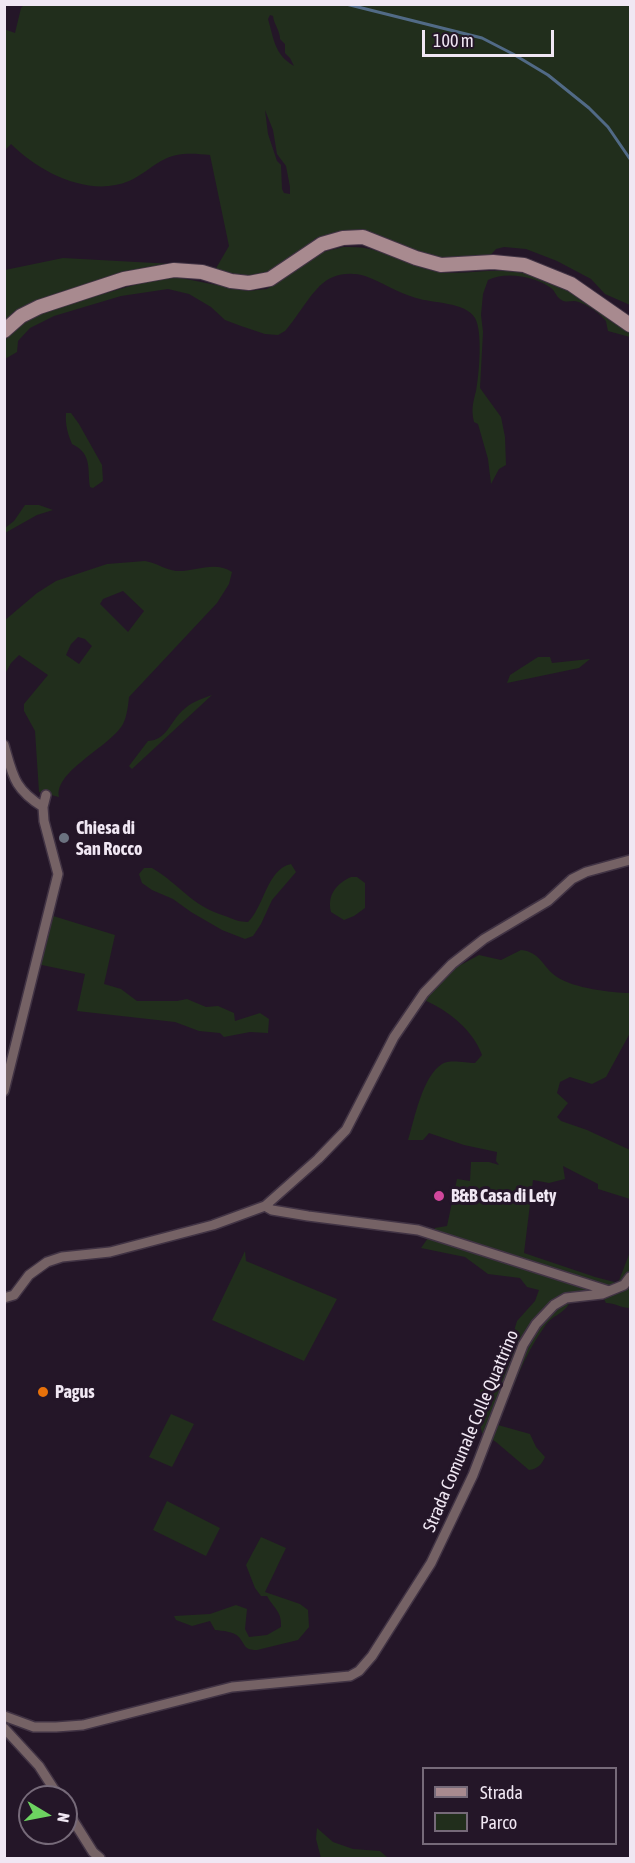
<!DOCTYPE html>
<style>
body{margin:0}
#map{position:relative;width:635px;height:1863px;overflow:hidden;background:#241628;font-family:"Asap Condensed",sans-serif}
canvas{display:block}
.frame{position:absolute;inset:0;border:6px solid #f0e7f3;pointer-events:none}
.legend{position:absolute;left:422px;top:1767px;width:195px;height:78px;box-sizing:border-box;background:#241628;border:2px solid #766a79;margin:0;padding:8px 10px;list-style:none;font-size:18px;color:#f0e7f3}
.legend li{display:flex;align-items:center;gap:12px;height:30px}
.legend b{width:30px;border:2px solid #766a79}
.north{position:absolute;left:18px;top:1785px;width:60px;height:60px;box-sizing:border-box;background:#241628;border:2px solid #766a79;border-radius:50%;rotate:100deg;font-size:16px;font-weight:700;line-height:24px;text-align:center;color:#f0e7f3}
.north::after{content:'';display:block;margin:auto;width:21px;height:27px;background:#6dd361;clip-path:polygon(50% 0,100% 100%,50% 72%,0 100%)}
.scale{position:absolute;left:422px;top:30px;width:132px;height:27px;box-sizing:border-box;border:3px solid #f0e7f3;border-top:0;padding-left:8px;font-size:18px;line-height:21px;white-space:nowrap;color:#f0e7f3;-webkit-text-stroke:4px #241628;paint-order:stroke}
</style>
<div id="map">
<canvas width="635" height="1863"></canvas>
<div class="frame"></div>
<ul class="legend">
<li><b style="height:8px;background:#a88a8f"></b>Strada</li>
<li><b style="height:16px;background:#212e1c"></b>Parco</li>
</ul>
<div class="north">N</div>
<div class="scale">100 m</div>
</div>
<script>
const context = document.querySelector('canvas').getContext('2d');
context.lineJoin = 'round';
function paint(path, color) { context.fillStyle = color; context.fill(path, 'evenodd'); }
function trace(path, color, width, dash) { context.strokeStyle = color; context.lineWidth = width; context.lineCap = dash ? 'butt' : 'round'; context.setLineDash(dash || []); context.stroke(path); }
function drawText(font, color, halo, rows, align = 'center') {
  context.font = font + ' "Asap Condensed",sans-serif'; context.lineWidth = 6; context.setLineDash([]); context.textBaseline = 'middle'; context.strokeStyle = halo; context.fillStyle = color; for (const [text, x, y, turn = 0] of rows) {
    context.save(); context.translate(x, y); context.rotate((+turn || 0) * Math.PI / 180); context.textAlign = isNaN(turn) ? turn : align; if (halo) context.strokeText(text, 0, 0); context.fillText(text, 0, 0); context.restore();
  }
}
paint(new Path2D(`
 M 25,4 L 630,5 L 630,305 L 605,294 L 591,279 L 557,261 L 526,249 L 504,247 L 496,249 L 487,259 L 446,262 L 364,230 L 316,238 L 289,261 L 268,275 L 245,280 L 215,270 L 229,246 L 210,155 C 193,153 176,152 161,161 C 150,167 141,176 129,181 C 89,198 39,172 11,144 L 5,150 L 4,29 L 15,33 L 21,8 ZM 270,15 L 273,16 C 274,25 280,30 280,39 L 285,44 L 285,53 L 290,58 L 294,66 C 274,54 274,39 268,19 ZM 265,110 L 273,130 L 277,154 L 286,166 L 290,187 L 290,194 L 284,193 L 282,189 L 281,165 L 277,161 L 268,134 Z
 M 343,247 C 352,247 362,247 370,249 C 393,254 413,267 435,271 C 459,276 483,269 508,271 C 554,274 593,305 630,329 L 630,337 L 608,331 C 608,330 606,322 606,321 C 600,313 584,302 574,301 C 569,301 565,303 560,299 C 556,296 555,291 551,288 C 535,276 506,271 488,280 L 483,294 L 481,315 L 483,332 L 480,388 L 501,417 L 505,437 L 506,465 L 499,469 L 491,484 L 488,459 L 478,424 L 474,422 C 471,409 473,403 476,391 C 479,375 483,332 475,318 C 466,302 431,303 416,298 C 398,293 382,282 365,276 C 355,273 343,273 333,277 C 315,283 299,316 285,331 L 278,335 L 265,334 L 241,326 L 225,320 L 211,307 L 189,294 L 168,289 L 121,296 L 54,316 L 30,328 L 18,341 L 17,352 L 5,359 L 5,340 L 25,320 L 47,310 L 155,279 L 170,276 L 248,291 L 267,289 L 319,253 Z
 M 63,258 L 173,264 L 170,268 L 5,325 L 5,270 Z
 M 66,413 L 71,413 L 79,424 L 102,465 L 103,481 L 93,488 L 90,487 C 87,470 93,454 72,444 C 68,434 65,425 66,413 Z
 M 25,505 L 39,505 L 53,510 L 37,515 L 5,533 L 5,528 L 14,521 Z
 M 145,561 C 157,563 166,570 176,571 C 194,572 215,560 232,572 L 229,584 L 217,603 L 129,697 C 128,706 127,716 123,724 C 110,747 54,771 59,797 L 39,792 L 35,731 L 24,711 L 24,704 L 48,675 L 19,655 L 11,663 L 5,674 L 4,621 L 37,593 L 56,581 L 107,564 ZM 123,591 L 144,611 L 128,632 L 100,604 L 103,599 ZM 78,637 L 85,639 L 92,646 L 79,664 L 66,655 L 71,644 Z
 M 538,657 L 550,657 L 552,663 L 590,659 L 579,668 L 507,683 L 510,675 Z
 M 212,695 L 132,769 L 129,766 L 148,741 C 167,740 170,722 182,711 C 191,702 201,699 212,695 Z
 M 291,864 L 296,872 L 272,900 L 261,924 L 253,936 L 245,939 L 222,930 L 191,912 L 173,899 L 152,890 L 142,883 L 139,874 L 144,868 L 152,868 C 181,885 190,905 225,916 C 233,919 239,922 248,922 C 264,907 267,869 291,864 Z
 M 351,877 L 357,877 L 365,883 L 365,908 L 354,916 L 344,920 L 331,912 C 327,895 336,884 351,877 Z
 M 50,915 L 115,935 L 104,984 L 121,989 L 137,1001 L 177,1001 L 187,999 L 206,1007 L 218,1006 L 234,1013 L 235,1021 L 260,1013 L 269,1019 L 268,1033 L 250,1032 L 224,1037 L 220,1033 L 199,1031 L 175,1022 L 77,1011 L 85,974 L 37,964 Z
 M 521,950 C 541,952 542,967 557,977 C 573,988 612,993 630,993 L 630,1033 L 606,1077 L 592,1084 L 570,1077 L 560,1082 L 557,1093 L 568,1103 L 557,1117 L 561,1121 L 587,1130 L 630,1150 L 630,1199 L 598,1189 L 598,1184 L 563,1166 L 565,1179 L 549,1183 L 533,1180 L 524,1253 L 595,1277 L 618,1283 L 630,1252 L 630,1308 C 621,1308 615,1303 606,1303 L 603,1297 L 573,1296 C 565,1316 555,1312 545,1326 C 523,1356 512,1391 498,1425 L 530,1434 L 536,1447 L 545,1457 C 542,1464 538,1469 529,1470 L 496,1442 L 482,1433 L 478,1413 L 480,1392 L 486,1381 L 505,1361 L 517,1321 L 535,1301 L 539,1290 L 527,1287 L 520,1278 L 488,1274 L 465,1257 L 421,1248 L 435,1228 L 447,1226 L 457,1179 L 470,1181 L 471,1162 L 489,1162 L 499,1165 L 496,1161 L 497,1152 L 464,1145 L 429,1133 L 423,1140 L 408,1140 C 415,1118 422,1077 442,1064 C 450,1059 466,1063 475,1063 L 482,1055 C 473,1030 448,1010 424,1000 L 455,968 L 479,955 L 501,960 Z
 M 245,1251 L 246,1261 L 337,1299 L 304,1361 L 212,1320 Z
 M 171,1414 L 194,1424 L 172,1467 L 149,1457 Z
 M 167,1501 L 220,1528 L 206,1556 L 153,1530 Z
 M 261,1537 L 286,1548 L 265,1592 L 300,1604 L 308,1610 L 309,1627 L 298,1640 L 257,1650 C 244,1650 246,1646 239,1637 C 233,1631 223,1631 215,1630 L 210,1621 L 192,1626 L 176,1620 L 174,1616 L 210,1614 L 236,1605 L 247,1609 L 245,1629 L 249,1637 L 267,1635 L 281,1627 C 282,1611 274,1609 267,1596 L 261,1596 L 255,1588 L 246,1565 Z
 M 317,1828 L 333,1842 L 353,1849 L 380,1851 L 388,1858 L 321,1858 L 316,1839 Z`), '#212e1c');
trace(new Path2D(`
 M 346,4 L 482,38 L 513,54 L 548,75 L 589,108 L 608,127 L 630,159`), '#516a86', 3);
const minor = new Path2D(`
 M 4,745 C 13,776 14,789 43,807
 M 4,1091 L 58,874 L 44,821 L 43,807 L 46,795
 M 265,1206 L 272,1210 L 308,1216 L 418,1230 L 609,1291
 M 4,1298 L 14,1295 L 29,1275 L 47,1262 L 62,1257 L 110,1252 L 213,1225 L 265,1206 L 318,1159 L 346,1130 L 394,1037 L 424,993 L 452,964 L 484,939 L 548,901 L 572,879 L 586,872 L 630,860
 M 4,1716 L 34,1727 L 56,1727 L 83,1725 L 232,1687 L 350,1676 L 359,1671 L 372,1656 L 431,1563 L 473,1475 L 523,1345 L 536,1324 L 554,1305 L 566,1298 L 602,1294 L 624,1285 L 630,1277
 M 4,1728 L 39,1766 L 59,1797
 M 66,1809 L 93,1852 L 100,1858`);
const secondary = new Path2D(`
 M 4,331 L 21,316 L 39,307 L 124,279 L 174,270 L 202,272 L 231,281 L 249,283 L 270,279 L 322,244 L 343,238 L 363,237 L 416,258 L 441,265 L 493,262 L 524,265 L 571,284 L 630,325`);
trace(minor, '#413344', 12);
trace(secondary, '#413344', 16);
trace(minor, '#756265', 9);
trace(secondary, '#a88a8f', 14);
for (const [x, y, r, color] of [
 [64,838,6,"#6b7280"],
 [439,1196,6,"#d1479c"],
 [43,1392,6,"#e8710a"]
]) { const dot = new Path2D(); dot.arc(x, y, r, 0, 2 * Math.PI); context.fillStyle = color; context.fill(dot); trace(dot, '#241628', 2); }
drawText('bold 18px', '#f0e7f3', '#241628', [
 ["Chiesa di",76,828],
 ["San Rocco",76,849],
 ["B&B Casa di Lety",451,1196],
 ["Pagus",55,1392]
], 'left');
drawText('18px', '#f0e7f3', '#241628', [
 ["Strada Comunale Colle Quattrino",471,1431,-67]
]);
</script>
